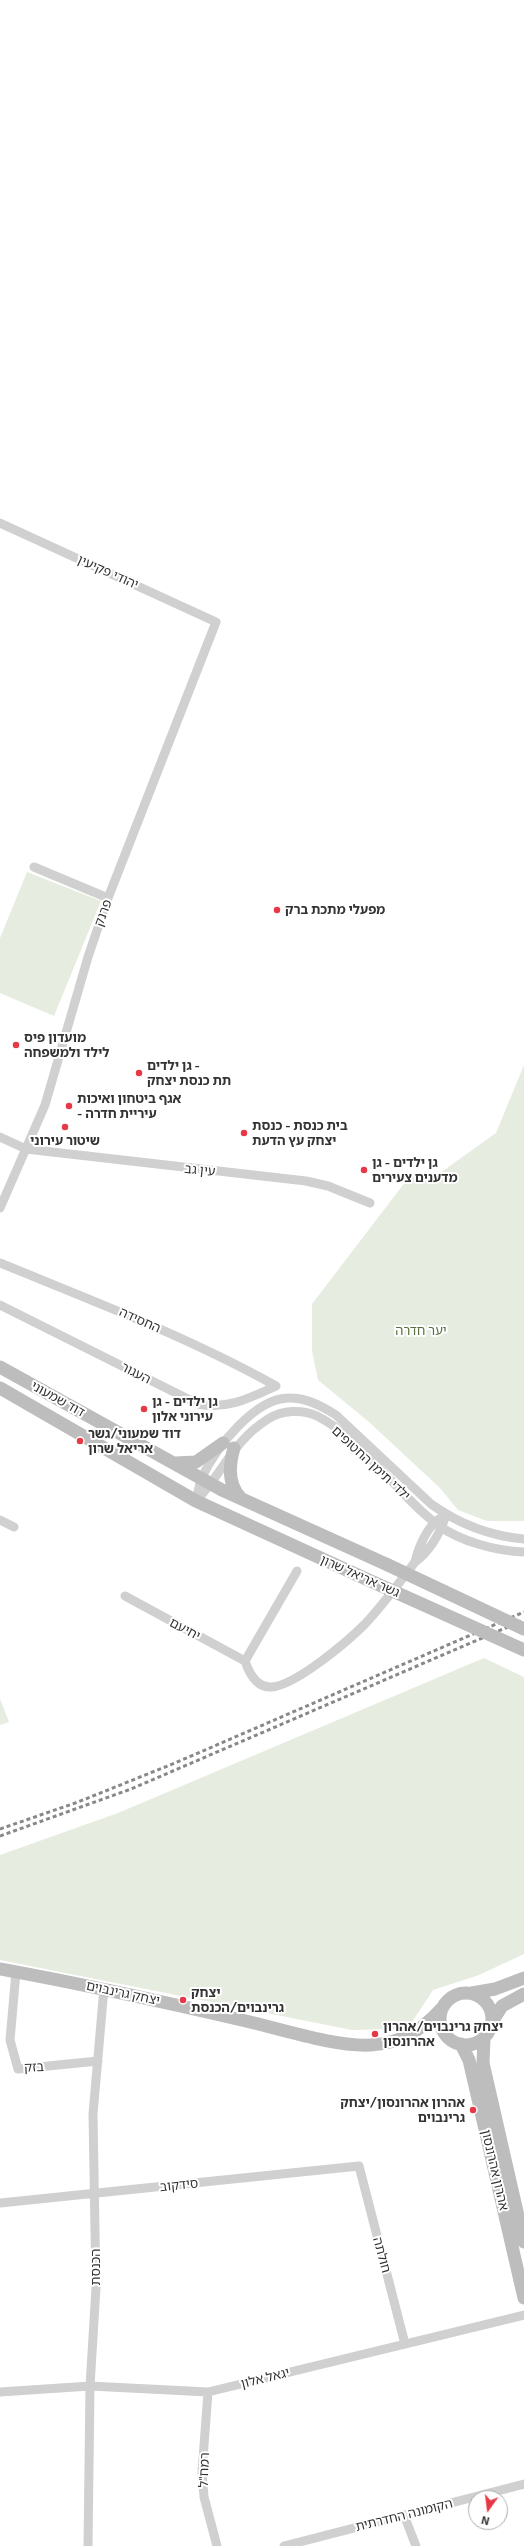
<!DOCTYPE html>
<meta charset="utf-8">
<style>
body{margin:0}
#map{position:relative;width:524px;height:2546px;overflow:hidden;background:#fff;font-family:"Exo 2",sans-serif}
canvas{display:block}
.north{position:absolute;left:468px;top:2490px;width:40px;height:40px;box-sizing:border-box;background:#fff;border:1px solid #adadad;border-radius:50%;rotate:194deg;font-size:11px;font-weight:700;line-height:16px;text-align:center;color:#333}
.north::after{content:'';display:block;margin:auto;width:14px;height:18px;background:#e63946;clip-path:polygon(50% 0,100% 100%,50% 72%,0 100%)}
</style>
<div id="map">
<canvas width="524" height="2546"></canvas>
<div class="north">N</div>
</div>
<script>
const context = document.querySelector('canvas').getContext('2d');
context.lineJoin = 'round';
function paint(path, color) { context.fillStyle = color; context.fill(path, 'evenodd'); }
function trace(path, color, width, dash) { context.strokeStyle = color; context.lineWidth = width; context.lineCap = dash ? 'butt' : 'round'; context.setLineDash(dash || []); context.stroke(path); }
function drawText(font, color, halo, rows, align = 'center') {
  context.font = font + ' "Exo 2","Noto Sans Hebrew",sans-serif'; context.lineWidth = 4; context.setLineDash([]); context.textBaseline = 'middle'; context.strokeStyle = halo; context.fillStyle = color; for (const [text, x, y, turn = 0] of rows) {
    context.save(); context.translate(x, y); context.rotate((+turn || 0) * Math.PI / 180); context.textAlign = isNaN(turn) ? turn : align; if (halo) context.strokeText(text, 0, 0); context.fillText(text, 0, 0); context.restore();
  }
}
paint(new Path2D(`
 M 27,872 L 101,901 L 54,1016 L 0,993 L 0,938 Z
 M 524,1065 L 524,1521 L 487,1521 L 458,1510 L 440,1488 L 369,1422 L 318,1380 L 312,1351 L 312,1304 L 409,1177 L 440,1173 L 496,1133 Z
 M 484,1658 L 524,1677 L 524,1954 L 479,1975 L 433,1990 L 412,2022 L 395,2029 L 352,2030 L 0,1960 L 0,1855 L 118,1813 Z
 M 0,1699 L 9,1722 L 0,1725 Z`), '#e6ecdf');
trace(new Path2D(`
 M 0,523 L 216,622 L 108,898 L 88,957 L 45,1105 L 0,1208
 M 34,867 L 108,898
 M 0,1137 L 26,1149 L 306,1181 L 328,1186 L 370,1203
 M 0,1263 C 93,1301 188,1337 276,1386
 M 0,1305 L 198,1404 C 227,1410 250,1398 276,1386
 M 197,1500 C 224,1471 233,1441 268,1419 C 282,1410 302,1409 317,1416 C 363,1439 397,1495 438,1525 C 461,1542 497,1551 524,1552
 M 196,1501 C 198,1493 199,1484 202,1477 C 216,1448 255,1397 290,1398 C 307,1398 322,1406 336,1415 L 431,1504 C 459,1524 490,1536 524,1539
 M 0,1520 L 14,1527
 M 415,1562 C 418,1548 427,1527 439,1519
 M 125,1596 L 245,1661 C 249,1673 257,1688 272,1687 C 296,1685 347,1642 365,1624 C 383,1605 399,1583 415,1562 C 430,1551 440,1533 446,1515
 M 245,1661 L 297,1571
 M 16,1972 L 10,2040 L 18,2069 L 98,2061
 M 0,2203 L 359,2166 L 405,2344
 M 0,2392 L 90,2386 L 208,2392 L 524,2315
 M 208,2392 L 202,2472 L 204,2497 L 217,2546
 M 404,2515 L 416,2546
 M 88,2546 L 90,2386 L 96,2288 L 93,2114 L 104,1988
 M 284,2546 L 524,2484`), '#d0d0d0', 9);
trace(new Path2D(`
 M 0,1367 L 222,1490 L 388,1565
 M 0,1388 L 196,1501 L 375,1583
 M 234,1448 C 229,1465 227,1484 241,1498
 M 176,1463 L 196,1462 L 223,1443
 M 0,1969 C 82,1984 164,2002 246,2021 C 281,2029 335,2047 371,2045 C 401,2043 421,2031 441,2009
 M440 2019a26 26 0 1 1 52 0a26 26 0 1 1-52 0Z
 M 472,1993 L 495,1989 L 524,1978
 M 492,2022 L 502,2006 L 524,1994
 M 484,2038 L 483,2063 L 524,2242
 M 461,2044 L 469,2060 L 524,2298`), '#bdbdbd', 13);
trace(new Path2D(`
 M 0,1829 L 78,1802 L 175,1763 L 524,1612
 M 0,1836 L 131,1789 L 524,1620`), '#888', 3, [4, 3]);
trace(new Path2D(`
 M 388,1565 L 524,1629
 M 375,1583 L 524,1650`), '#bdbdbd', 13);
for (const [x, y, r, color] of [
 [277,910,4,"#e63946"],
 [16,1045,4,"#e63946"],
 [139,1073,4,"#e63946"],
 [69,1106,4,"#e63946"],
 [65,1127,4,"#e63946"],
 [244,1133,4,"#e63946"],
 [364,1170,4,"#e63946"],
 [144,1409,4,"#e63946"],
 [80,1441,4,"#e63946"],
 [183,2000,4,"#e63946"],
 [375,2034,4,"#e63946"],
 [473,2110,4,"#e63946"]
]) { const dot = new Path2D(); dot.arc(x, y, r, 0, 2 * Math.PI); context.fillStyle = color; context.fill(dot); trace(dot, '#fff', 1.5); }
drawText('13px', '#333', '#fff', [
 ["יהודי פקיעין",108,572,24],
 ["פרנק",103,913,-70],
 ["עין גב",200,1170,6],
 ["החסידה",140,1320,24],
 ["העגור",136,1373,27],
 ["דוד שמעוני",58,1399,29],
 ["ילדי תימן החטופים",371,1463,43],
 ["גשר אריאל שרון",360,1576,24],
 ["יחיעם",185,1629,28],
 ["יצחק גרינבוים",123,1993,12],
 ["בזק",34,2067,-3],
 ["אהרון אהרונסון",495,2170,77],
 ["סידקוב",179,2185,-6],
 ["חולתה",382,2255,75],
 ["הכנסת",96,2267,-90],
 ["יגאל אלון",265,2378,-14],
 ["רמח\"ל",204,2470,-88],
 ["הקומונה החדרתית",404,2515,-14]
]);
drawText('bold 13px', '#333', '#fff', [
 ["מפעלי מתכת ברק",285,910],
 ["מועדון פיס",24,1038],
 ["לילד ולמשפחה",24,1053],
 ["גן ילדים -",147,1066],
 ["תת כנסת יצחק",147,1081],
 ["אגף ביטחון ואיכות",77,1099],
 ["- עיריית חדרה",77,1114],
 ["בית כנסת - כנסת",252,1126],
 ["יצחק עץ הדעת",252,1141],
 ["שיטור עירוני",65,1141,"center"],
 ["גן ילדים - גן",372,1163],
 ["מדענים צעירים",372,1178],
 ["גן ילדים - גן",152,1402],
 ["עירוני אלון",152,1417],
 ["דוד שמעוני/גשר",88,1434],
 ["אריאל שרון",88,1449],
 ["יצחק",191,1993],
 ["גרינבוים/הכנסת",191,2008],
 ["יצחק גרינבוים/אהרון",383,2027],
 ["אהרונסון",383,2042],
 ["אהרון אהרונסון/יצחק",465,2103,"right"],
 ["גרינבוים",465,2118,"right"]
], 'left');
drawText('13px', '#56703f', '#fff', [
 ["יער חדרה",421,1331]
]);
</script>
